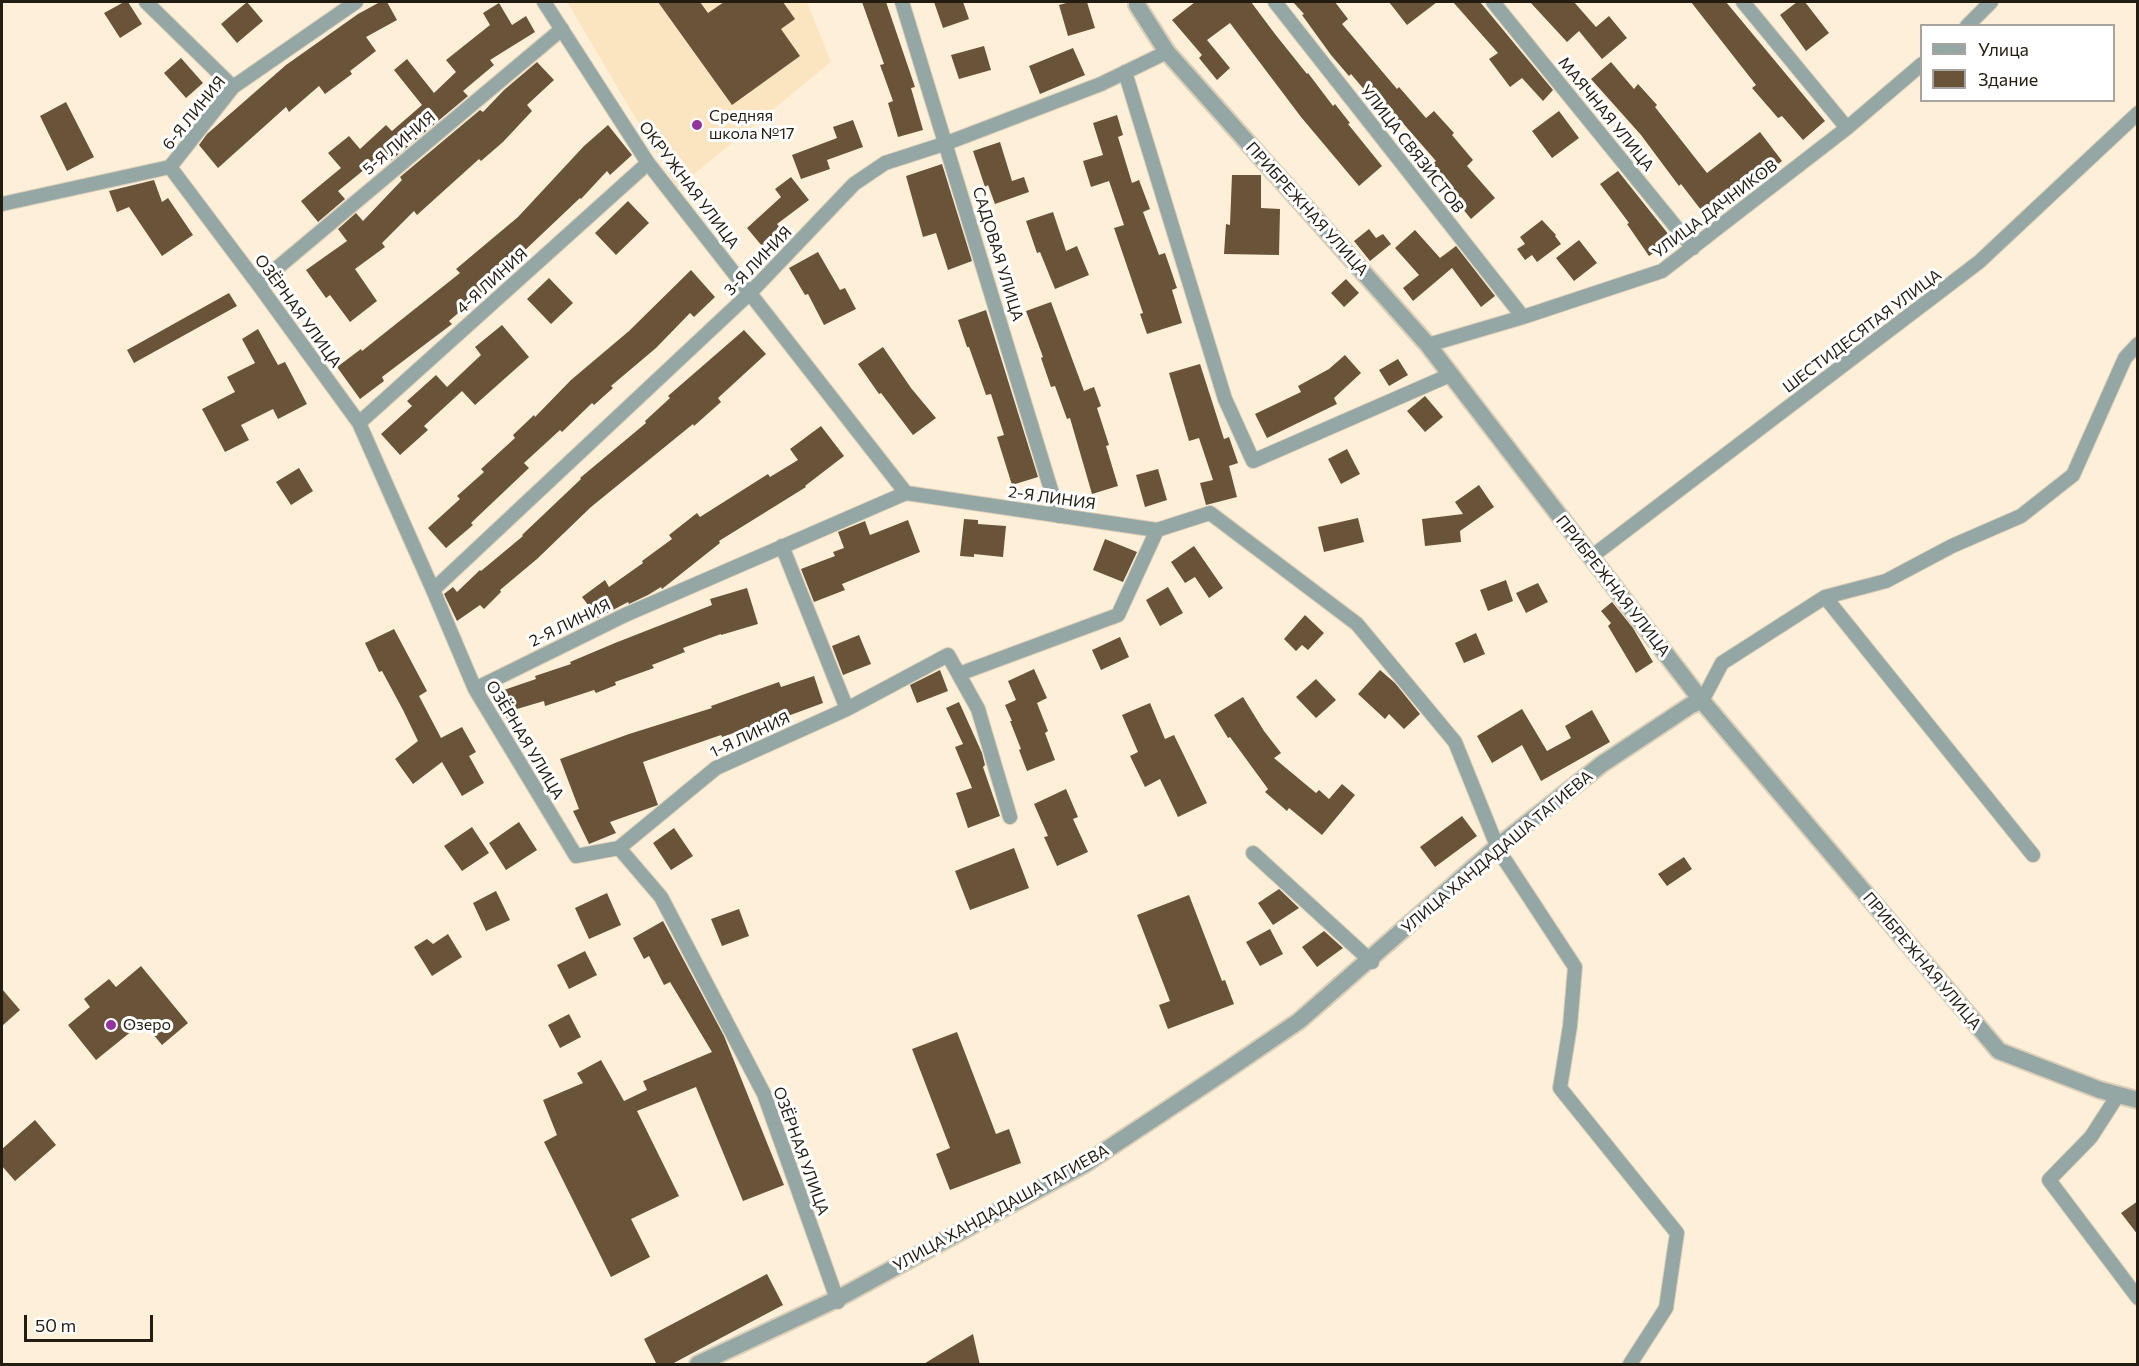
<!DOCTYPE html>
<meta charset="utf-8">
<style>
body{margin:0}
#map{position:relative;width:2139px;height:1366px;overflow:hidden;background:#fef0d8;font-family:Commissioner,sans-serif}
canvas{display:block}
.frame{position:absolute;inset:0;border:3px solid #231c11;pointer-events:none}
.legend{position:absolute;left:1920px;top:24px;width:195px;height:78px;box-sizing:border-box;background:#fff;border:2px solid #a7a4a0;margin:0;padding:8px 10px;list-style:none;font-size:18px;color:#231c11}
.legend li{display:flex;align-items:center;gap:12px;height:30px}
.legend b{width:30px;border:2px solid #a7a4a0}
.scale{position:absolute;left:24px;top:1315px;width:129px;height:27px;box-sizing:border-box;border:3px solid #231c11;border-top:0;padding-left:8px;font-size:18px;line-height:21px;white-space:nowrap;color:#231c11;-webkit-text-stroke:4px #fff;paint-order:stroke}
</style>
<div id="map">
<canvas width="2139" height="1366"></canvas>
<div class="frame"></div>
<ul class="legend">
<li><b style="height:8px;background:#94a7a4"></b>Улица</li>
<li><b style="height:16px;background:#695339"></b>Здание</li>
</ul>
<div class="scale">50 m</div>
</div>
<script>
const context = document.querySelector('canvas').getContext('2d');
context.lineJoin = 'round';
function paint(path, color) { context.fillStyle = color; context.fill(path, 'evenodd'); }
function trace(path, color, width, dash) { context.strokeStyle = color; context.lineWidth = width; context.lineCap = dash ? 'butt' : 'round'; context.setLineDash(dash || []); context.stroke(path); }
function drawText(font, color, halo, rows, align = 'center') {
  context.font = font + ' Commissioner,sans-serif'; context.lineWidth = 6; context.setLineDash([]); context.textBaseline = 'middle'; context.strokeStyle = halo; context.fillStyle = color; for (const [text, x, y, turn = 0] of rows) {
    context.save(); context.translate(x, y); context.rotate((+turn || 0) * Math.PI / 180); context.textAlign = isNaN(turn) ? turn : align; if (halo) context.strokeText(text, 0, 0); context.fillText(text, 0, 0); context.restore();
  }
}
paint(new Path2D(`
 M 567,2 L 807,2 L 831,62 L 677,188 Z`), '#fbe5c0');
paint(new Path2D(`
 M 124,2 L 128,2 L 142,24 L 120,38 L 104,13 Z
 M 247,2 L 263,21 L 237,43 L 221,24 Z
 M 380,2 L 387,2 L 397,20 L 366,37 L 376,51 L 350,71 L 352,74 L 325,94 L 319,86 L 289,112 L 286,107 L 218,168 L 199,145 L 207,134 L 286,65 L 358,14 Z
 M 658,2 L 700,2 L 708,13 L 724,2 L 783,2 L 795,19 L 781,29 L 800,56 L 732,105 Z
 M 862,2 L 886,2 L 915,87 L 911,88 L 923,130 L 898,137 L 888,103 L 893,101 L 880,65 L 884,64 Z
 M 934,2 L 963,2 L 969,19 L 943,28 Z
 M 1070,2 L 1087,2 L 1095,28 L 1068,36 L 1059,5 Z
 M 1195,2 L 1251,2 L 1275,34 L 1307,74 L 1308,73 L 1333,106 L 1335,104 L 1350,123 L 1348,124 L 1382,166 L 1359,186 L 1301,117 L 1230,23 L 1207,40 L 1230,68 L 1217,80 L 1199,58 L 1202,55 L 1172,20 Z
 M 1293,2 L 1335,2 L 1348,19 L 1342,24 L 1397,89 L 1399,87 L 1426,118 L 1434,111 L 1454,133 L 1452,135 L 1473,160 L 1467,166 L 1495,198 L 1471,219 L 1429,167 L 1436,161 L 1401,121 L 1393,128 L 1375,108 L 1378,106 L 1351,74 L 1349,76 L 1331,55 L 1302,15 L 1304,14 Z
 M 1389,2 L 1437,2 L 1407,25 Z
 M 1453,2 L 1480,2 L 1553,90 L 1543,101 L 1522,78 L 1510,87 L 1489,59 L 1498,53 Z
 M 1530,2 L 1574,2 L 1596,27 L 1609,16 L 1627,38 L 1602,59 L 1579,31 L 1567,42 Z
 M 1691,2 L 1726,2 L 1825,121 L 1803,140 L 1782,116 L 1778,118 L 1752,88 L 1756,85 Z
 M 1797,2 L 1805,2 L 1829,33 L 1806,51 L 1780,15 Z
 M 499,3 L 512,25 L 526,16 L 535,32 L 490,60 L 494,65 L 463,91 L 468,96 L 388,163 L 381,156 L 338,191 L 345,199 L 318,222 L 301,201 L 341,168 L 328,153 L 349,136 L 360,149 L 386,125 L 392,131 L 422,105 L 394,70 L 407,59 L 434,93 L 456,72 L 446,60 L 490,25 L 483,13 Z
 M 984,46 L 991,70 L 959,79 L 951,55 Z
 M 1073,48 L 1085,75 L 1040,94 L 1029,66 Z
 M 181,58 L 203,83 L 186,98 L 164,73 Z
 M 537,62 L 554,80 L 527,105 L 532,111 L 503,142 L 481,161 L 479,159 L 417,215 L 414,211 L 382,243 L 385,247 L 355,269 L 377,301 L 350,322 L 330,295 L 326,298 L 306,270 L 347,241 L 338,229 L 356,213 L 363,221 L 402,180 L 400,177 L 480,110 L 483,112 L 504,90 Z
 M 1611,62 L 1634,89 L 1638,84 L 1657,105 L 1655,107 L 1707,173 L 1760,132 L 1782,161 L 1708,219 L 1681,184 L 1679,186 L 1641,135 L 1591,79 Z
 M 66,102 L 94,157 L 67,171 L 40,116 Z
 M 1559,111 L 1579,138 L 1552,158 L 1532,131 Z
 M 1117,115 L 1123,135 L 1118,137 L 1132,183 L 1139,180 L 1150,209 L 1143,212 L 1159,255 L 1165,253 L 1177,288 L 1172,290 L 1182,323 L 1147,334 L 1140,314 L 1143,313 L 1114,228 L 1124,225 L 1109,181 L 1091,187 L 1083,161 L 1103,155 L 1093,123 Z
 M 853,120 L 863,147 L 827,160 L 830,169 L 801,179 L 792,155 L 837,138 L 833,127 Z
 M 608,125 L 632,155 L 610,175 L 607,171 L 581,199 L 580,198 L 504,270 L 506,272 L 449,321 L 452,324 L 382,377 L 384,381 L 360,399 L 337,367 L 361,349 L 362,351 L 460,273 L 456,269 L 518,217 L 584,146 Z
 M 1000,142 L 1012,181 L 1024,177 L 1029,192 L 995,204 L 988,185 L 985,187 L 973,151 Z
 M 942,164 L 972,261 L 948,270 L 936,233 L 923,237 L 906,176 Z
 M 1618,171 L 1673,240 L 1649,256 L 1627,224 L 1629,223 L 1600,184 Z
 M 1232,175 L 1261,175 L 1261,208 L 1280,209 L 1279,255 L 1224,254 L 1226,224 L 1230,225 Z
 M 791,177 L 809,200 L 777,224 L 782,230 L 762,246 L 747,228 L 781,197 L 775,189 Z
 M 154,180 L 162,202 L 168,198 L 193,235 L 162,256 L 129,207 L 117,212 L 109,191 Z
 M 628,201 L 649,223 L 616,255 L 595,233 Z
 M 1053,212 L 1066,251 L 1077,246 L 1089,275 L 1055,289 L 1040,252 L 1037,253 L 1026,221 Z
 M 1542,220 L 1556,235 L 1555,236 L 1561,244 L 1537,262 L 1532,255 L 1525,260 L 1517,249 L 1525,244 L 1520,237 Z
 M 1369,229 L 1376,238 L 1383,234 L 1391,244 L 1370,261 L 1354,241 Z
 M 1415,230 L 1440,258 L 1456,246 L 1495,296 L 1481,307 L 1452,268 L 1413,301 L 1403,288 L 1419,275 L 1395,248 Z
 M 1579,240 L 1597,263 L 1574,281 L 1556,258 Z
 M 818,252 L 840,290 L 845,288 L 856,309 L 824,325 L 808,294 L 805,295 L 789,268 Z
 M 691,270 L 715,297 L 694,317 L 690,313 L 656,348 L 611,386 L 613,388 L 594,405 L 592,403 L 562,432 L 560,430 L 524,463 L 529,468 L 471,523 L 473,525 L 446,548 L 428,528 L 460,499 L 457,496 L 484,472 L 481,469 L 515,438 L 513,435 L 534,415 L 535,417 L 571,380 L 629,331 Z
 M 549,278 L 573,303 L 551,324 L 527,299 Z
 M 1346,279 L 1359,293 L 1344,307 L 1331,293 Z
 M 229,293 L 237,306 L 134,363 L 127,350 Z
 M 1051,302 L 1084,391 L 1094,387 L 1101,406 L 1097,408 L 1109,445 L 1106,446 L 1118,486 L 1092,494 L 1070,418 L 1067,419 L 1055,386 L 1051,387 L 1041,358 L 1043,357 L 1026,311 Z
 M 986,310 L 1038,477 L 1012,485 L 997,437 L 1004,435 L 991,394 L 986,395 L 969,347 L 967,347 L 958,320 Z
 M 502,325 L 529,357 L 475,405 L 462,391 L 424,426 L 428,430 L 400,455 L 381,434 L 412,406 L 407,401 L 436,375 L 447,387 L 481,355 L 475,347 Z
 M 258,329 L 278,365 L 285,362 L 307,404 L 278,419 L 273,409 L 241,425 L 249,440 L 225,452 L 202,409 L 235,392 L 227,377 L 255,363 L 242,339 Z
 M 744,330 L 766,354 L 718,398 L 721,402 L 694,426 L 693,424 L 591,507 L 537,559 L 500,590 L 501,592 L 484,609 L 480,605 L 457,621 L 444,594 L 453,587 L 457,592 L 480,570 L 481,571 L 523,536 L 522,535 L 581,479 L 580,478 L 646,423 L 645,421 L 670,398 L 668,396 Z
 M 883,347 L 911,388 L 936,418 L 913,435 L 881,393 L 879,394 L 858,364 Z
 M 1345,355 L 1361,373 L 1334,398 L 1337,404 L 1267,438 L 1255,414 L 1301,392 L 1298,386 L 1329,369 Z
 M 1398,359 L 1408,375 L 1389,386 L 1379,370 Z
 M 1200,364 L 1224,439 L 1229,437 L 1238,463 L 1229,466 L 1237,497 L 1206,505 L 1200,483 L 1213,480 L 1199,438 L 1189,441 L 1169,373 Z
 M 1425,396 L 1443,417 L 1425,432 L 1407,411 Z
 M 821,426 L 844,456 L 805,486 L 806,487 L 719,541 L 720,543 L 662,589 L 661,587 L 648,595 L 629,604 L 628,602 L 598,618 L 582,597 L 605,580 L 609,587 L 643,563 L 642,561 L 672,539 L 669,535 L 697,513 L 700,517 L 768,474 L 770,477 L 798,460 L 790,449 Z
 M 1347,449 L 1360,474 L 1341,484 L 1328,459 Z
 M 299,468 L 313,491 L 291,505 L 276,482 Z
 M 1158,469 L 1167,500 L 1145,507 L 1136,475 Z
 M 1479,485 L 1494,507 L 1460,531 L 1461,542 L 1425,546 L 1422,519 L 1463,514 L 1455,502 Z
 M 1358,518 L 1364,542 L 1324,552 L 1318,527 Z
 M 964,519 L 978,520 L 978,524 L 1006,526 L 1003,557 L 974,554 L 974,557 L 960,556 Z
 M 908,520 L 920,552 L 842,584 L 845,590 L 814,602 L 801,569 L 835,556 L 833,552 L 844,548 L 838,532 L 865,521 L 870,535 Z
 M 1105,539 L 1137,552 L 1123,582 L 1093,570 Z
 M 1194,546 L 1223,588 L 1209,598 L 1195,577 L 1185,583 L 1171,562 Z
 M 1506,580 L 1513,601 L 1488,611 L 1480,590 Z
 M 1538,583 L 1548,602 L 1526,613 L 1516,593 Z
 M 1168,587 L 1183,613 L 1160,626 L 1146,600 Z
 M 747,588 L 758,624 L 721,635 L 721,634 L 683,648 L 685,652 L 652,665 L 654,668 L 615,682 L 616,685 L 596,693 L 594,690 L 545,706 L 544,701 L 517,709 L 520,718 L 508,722 L 498,692 L 536,679 L 535,676 L 571,664 L 570,662 L 615,643 L 712,605 L 710,599 Z
 M 1612,602 L 1633,628 L 1653,662 L 1636,673 L 1608,626 L 1611,623 L 1601,611 Z
 M 1305,615 L 1324,633 L 1308,650 L 1302,645 L 1296,651 L 1284,639 Z
 M 394,629 L 427,691 L 419,696 L 441,738 L 462,727 L 476,752 L 469,756 L 484,783 L 462,796 L 442,762 L 413,784 L 395,759 L 418,741 L 403,710 L 382,671 L 379,672 L 365,643 Z
 M 1476,633 L 1485,654 L 1464,663 L 1455,643 Z
 M 859,635 L 871,664 L 843,675 L 832,646 Z
 M 1120,637 L 1129,657 L 1101,670 L 1092,650 Z
 M 1034,669 L 1047,698 L 1037,703 L 1048,731 L 1045,733 L 1055,760 L 1027,771 L 1019,750 L 1021,749 L 1010,721 L 1012,721 L 1005,705 L 1016,700 L 1008,681 Z
 M 940,670 L 948,691 L 917,703 L 910,685 Z
 M 1380,670 L 1395,683 L 1420,714 L 1404,729 L 1389,714 L 1385,719 L 1358,694 Z
 M 814,676 L 823,703 L 758,727 L 757,725 L 722,737 L 721,735 L 643,762 L 658,805 L 610,822 L 616,833 L 589,844 L 573,811 L 579,809 L 560,759 L 629,734 L 712,708 L 711,706 L 779,682 L 781,687 Z
 M 1316,679 L 1336,700 L 1316,718 L 1296,697 Z
 M 1243,697 L 1264,731 L 1281,753 L 1274,758 L 1316,793 L 1319,790 L 1329,799 L 1342,784 L 1355,795 L 1322,835 L 1289,808 L 1287,811 L 1265,792 L 1268,789 L 1230,737 L 1228,738 L 1214,715 Z
 M 959,702 L 982,753 L 985,765 L 983,767 L 1000,816 L 968,828 L 956,793 L 972,788 L 955,747 L 963,744 L 946,708 Z
 M 1150,703 L 1165,739 L 1174,735 L 1207,803 L 1178,817 L 1160,779 L 1145,787 L 1130,756 L 1138,752 L 1122,715 Z
 M 1522,709 L 1547,751 L 1571,738 L 1565,726 L 1592,710 L 1610,742 L 1541,781 L 1522,745 L 1492,763 L 1477,736 Z
 M 1066,789 L 1078,817 L 1073,819 L 1088,852 L 1057,866 L 1044,837 L 1048,836 L 1034,804 Z
 M 1462,816 L 1477,836 L 1435,867 L 1420,847 Z
 M 519,822 L 537,850 L 506,870 L 489,843 Z
 M 472,827 L 489,853 L 462,871 L 444,846 Z
 M 674,828 L 693,856 L 671,870 L 653,843 Z
 M 1014,848 L 1029,888 L 970,910 L 955,871 Z
 M 1684,857 L 1692,869 L 1667,886 L 1658,874 Z
 M 1279,889 L 1299,908 L 1273,925 L 1258,903 Z
 M 496,891 L 510,920 L 486,931 L 473,903 Z
 M 607,893 L 621,925 L 589,939 L 575,908 Z
 M 1189,895 L 1222,981 L 1225,980 L 1234,1004 L 1168,1029 L 1159,1005 L 1170,1001 L 1137,915 Z
 M 739,909 L 749,936 L 722,946 L 711,919 Z
 M 663,921 L 724,1036 L 784,1185 L 743,1201 L 696,1087 L 637,1111 L 679,1196 L 631,1219 L 650,1257 L 611,1277 L 544,1142 L 557,1135 L 543,1100 L 583,1083 L 577,1073 L 601,1060 L 624,1101 L 647,1090 L 643,1081 L 712,1052 L 670,982 L 664,985 L 649,956 L 644,959 L 633,938 Z
 M 1270,929 L 1283,954 L 1260,966 L 1246,942 Z
 M 1324,931 L 1343,948 L 1317,967 L 1302,947 Z
 M 448,934 L 462,957 L 432,976 L 414,947 L 427,939 L 433,944 Z
 M 585,951 L 597,975 L 569,989 L 557,965 Z
 M 141,966 L 188,1023 L 162,1045 L 143,1022 L 96,1060 L 68,1025 L 90,1007 L 84,999 L 109,979 L 116,987 Z
 M 2,989 L 20,1010 L 2,1026 Z
 M 569,1014 L 581,1037 L 560,1048 L 548,1025 Z
 M 957,1032 L 996,1134 L 1009,1129 L 1021,1163 L 950,1190 L 936,1154 L 950,1148 L 912,1049 Z
 M 35,1120 L 56,1145 L 15,1181 L 2,1166 L 2,1149 Z
 M 2138,1201 L 2138,1235 L 2121,1213 Z
 M 767,1274 L 783,1305 L 670,1365 L 657,1365 L 644,1339 Z
 M 973,1334 L 980,1365 L 922,1365 Z`), '#695339');
const minor = new Path2D(`
 M 146,2 L 233,87
 M 544,2 L 648,163 L 906,493
 M 902,2 L 1059,516
 M 1275,2 L 1523,317
 M 1493,2 L 1693,248
 M 1743,2 L 1847,128
 M 1967,26 L 1991,2
 M 1125,72 L 1225,399 L 1253,461 L 1450,375
 M 170,167 L 258,284 L 359,423 L 433,590 L 475,689 L 576,856 L 619,848 L 661,897 L 764,1094 L 838,1302
 M 2,204 L 170,167 L 233,87 L 356,2
 M 258,284 L 562,29
 M 1428,345 L 1523,317 L 1662,271 L 1847,128 L 1922,64
 M 359,423 L 648,163
 M 782,546 L 847,709
 M 1591,557 L 1979,262 L 2138,113
 M 433,590 L 750,293 L 854,184 L 885,163 L 947,143 L 1101,84 L 1167,52
 M 1825,597 L 2033,855
 M 959,674 L 1118,615 L 1157,530
 M 475,689 L 625,615 L 906,493 L 1157,530 L 1210,513 L 1357,624 L 1455,742 L 1499,851 L 1575,967 L 1570,1026 L 1560,1088 L 1677,1233 L 1666,1308 L 1630,1364
 M 1702,701 L 1722,663 L 1825,597 L 1886,581 L 1952,546 L 2021,516 L 2073,475 L 2125,358 L 2138,344
 M 619,848 L 716,768 L 847,709 L 948,655 L 978,709 L 1010,817
 M 1253,853 L 1372,962
 M 2118,1095 L 2091,1137 L 2049,1180 L 2138,1298`);
const tertiary = new Path2D(`
 M 1137,5 L 1167,52 L 1428,345 L 1702,701 L 1999,1051 L 2100,1090 L 2138,1100
 M 698,1364 L 837,1299 L 1085,1164 L 1227,1070 L 1299,1021 L 1497,847 L 1602,764 L 1691,705 L 1702,701`);
trace(minor, '#dbceb8', 16);
trace(tertiary, '#dbceb8', 20);
trace(minor, '#94a7a4', 14);
trace(tertiary, '#94a7a4', 16);
for (const [x, y, r, color] of [
 [697,125,6,"#94339b"],
 [111,1025,6,"#94339b"]
]) { const dot = new Path2D(); dot.arc(x, y, r, 0, 2 * Math.PI); context.fillStyle = color; context.fill(dot); trace(dot, '#fff', 2); }
drawText('16px', '#231c11', '#fff', [
 ["6-Я ЛИНИЯ",194,113,-51],
 ["МАЯЧНАЯ УЛИЦА",1606,114,51],
 ["5-Я ЛИНИЯ",399,143,-40],
 ["УЛИЦА СВЯЗИСТОВ",1412,149,52],
 ["ОКРУЖНАЯ УЛИЦА",689,185,53],
 ["ПРИБРЕЖНАЯ УЛИЦА",1307,209,48],
 ["УЛИЦА ДАЧНИКОВ",1715,209,-37],
 ["САДОВАЯ УЛИЦА",998,254,73],
 ["3-Я ЛИНИЯ",758,261,-46],
 ["4-Я ЛИНИЯ",492,281,-42],
 ["ОЗЁРНАЯ УЛИЦА",298,311,54],
 ["ШЕСТИДЕСЯТАЯ УЛИЦА",1862,331,-37],
 ["2-Я ЛИНИЯ",1052,498,8],
 ["ПРИБРЕЖНАЯ УЛИЦА",1613,586,52],
 ["2-Я ЛИНИЯ",570,623,-26],
 ["1-Я ЛИНИЯ",750,735,-25],
 ["ОЗЁРНАЯ УЛИЦА",525,740,59],
 ["УЛИЦА ХАНДАДАША ТАГИЕВА",1497,852,-40],
 ["ПРИБРЕЖНАЯ УЛИЦА",1922,961,50],
 ["ОЗЁРНАЯ УЛИЦА",801,1151,70],
 ["УЛИЦА ХАНДАДАША ТАГИЕВА",1001,1208,-29]
]);
drawText('16px', '#231c11', '#fff', [
 ["Средняя",709,116],
 ["школа №17",709,134],
 ["Озеро",123,1025]
], 'left');
</script>
